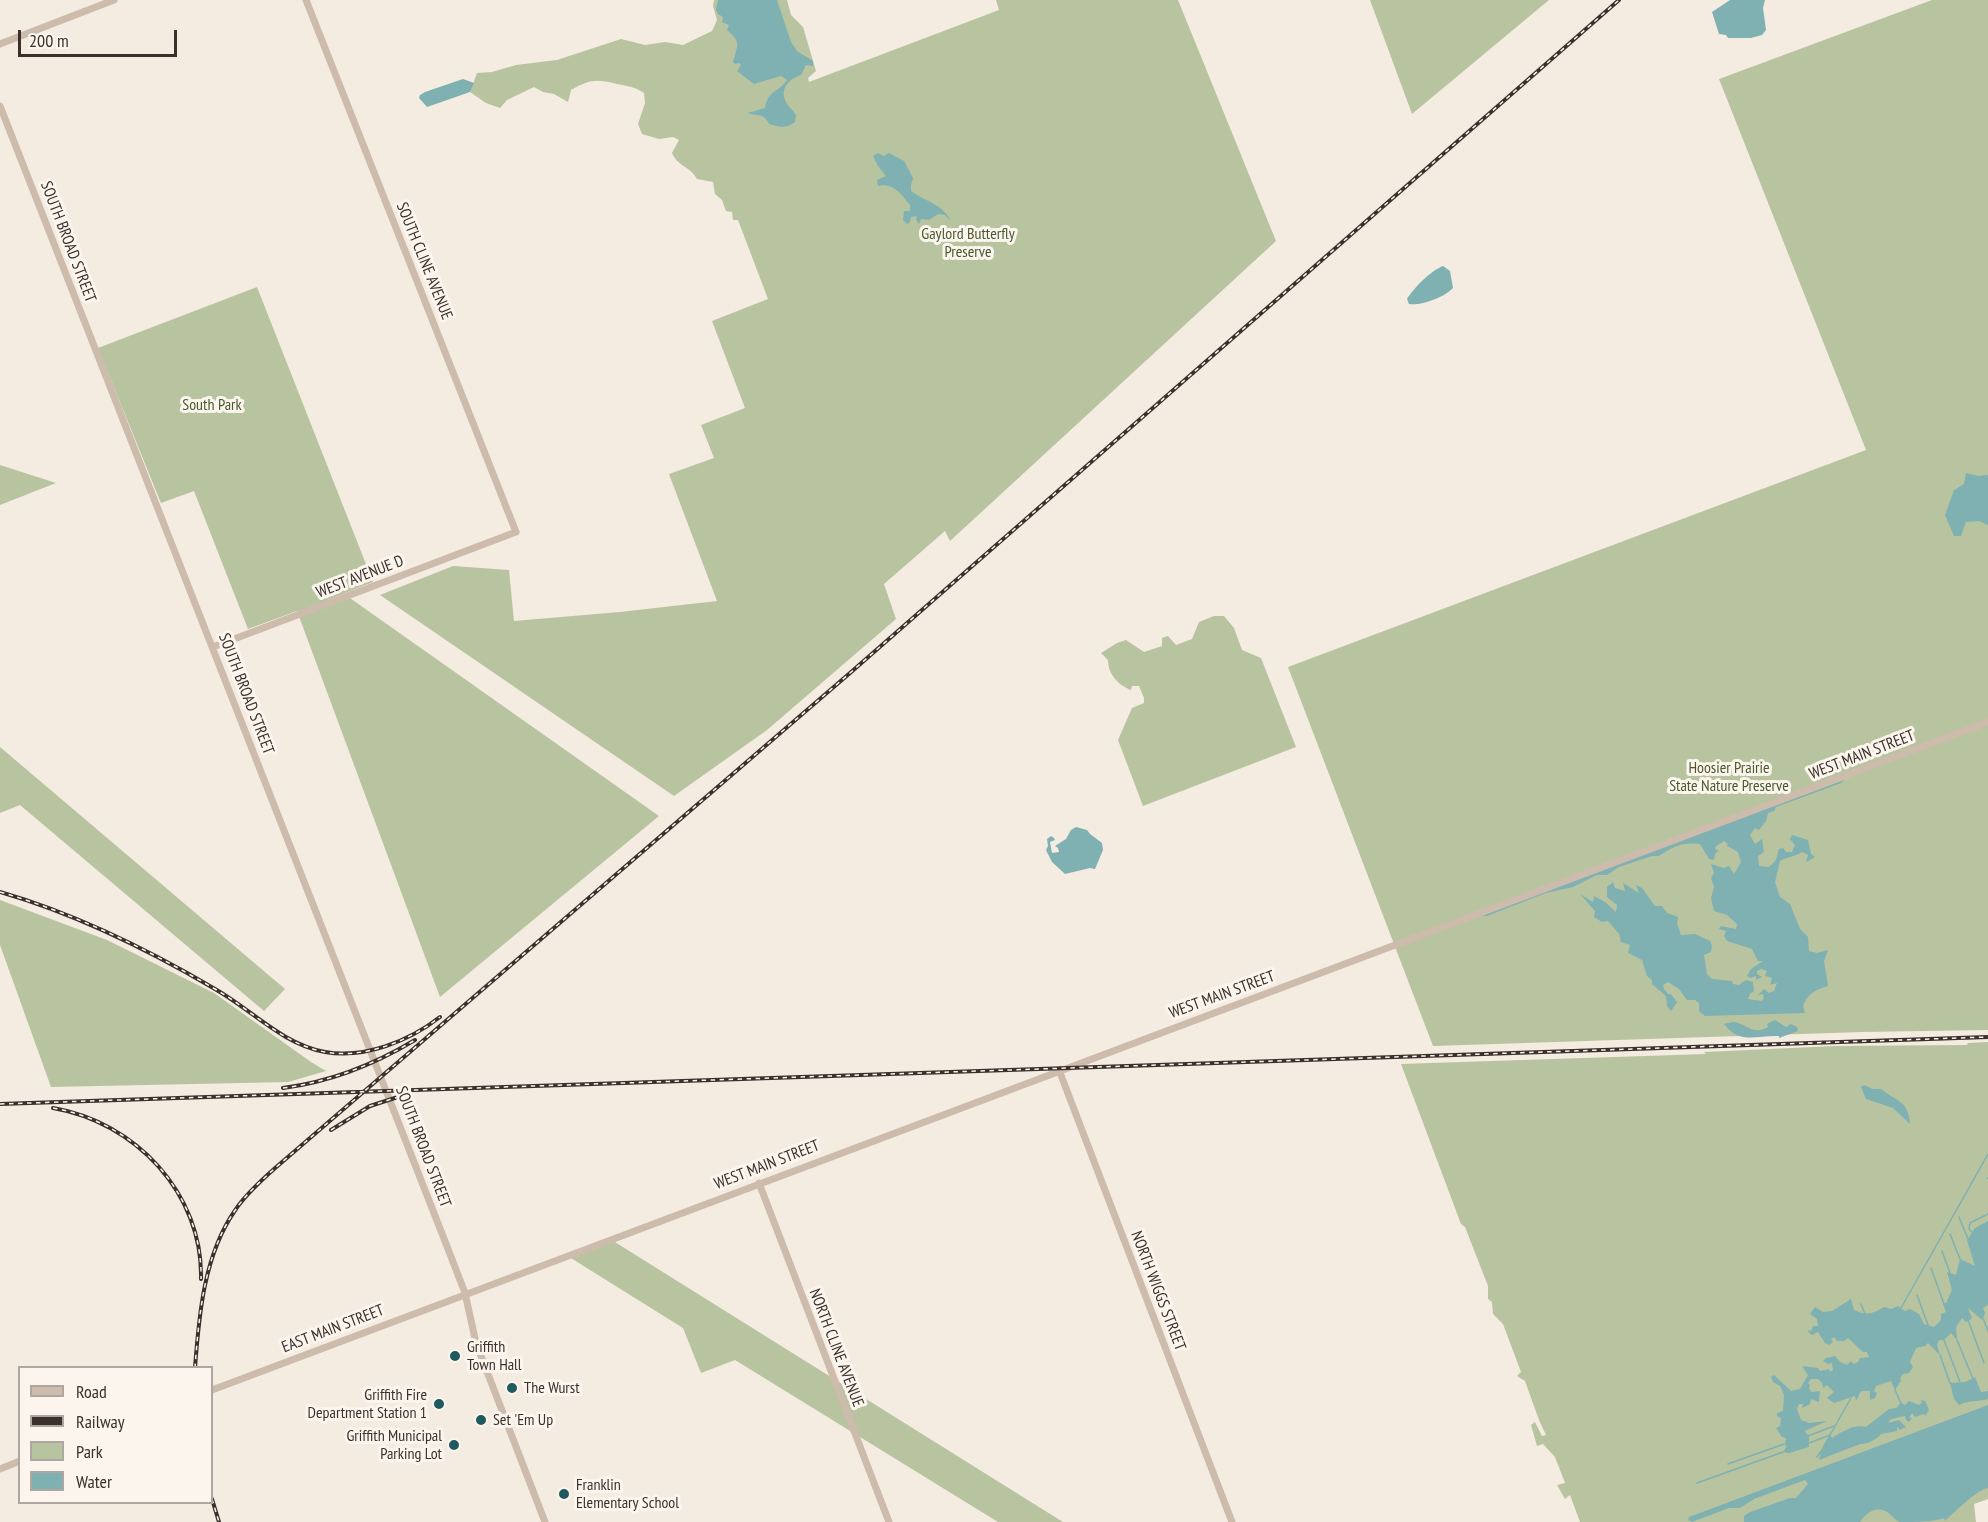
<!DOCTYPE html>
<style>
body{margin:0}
#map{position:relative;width:1988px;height:1522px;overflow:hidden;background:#f4ebe1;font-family:"PT Sans Narrow",sans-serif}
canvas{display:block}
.legend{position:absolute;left:18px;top:1366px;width:195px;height:138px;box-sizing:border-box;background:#fbf5ee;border:2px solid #aea6a0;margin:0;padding:8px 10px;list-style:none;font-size:18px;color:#3b302b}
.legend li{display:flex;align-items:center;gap:12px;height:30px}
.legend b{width:30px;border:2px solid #aea6a0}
.scale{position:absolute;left:18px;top:30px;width:159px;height:27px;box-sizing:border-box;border:3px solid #3b302b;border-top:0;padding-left:8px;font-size:18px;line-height:21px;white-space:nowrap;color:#3b302b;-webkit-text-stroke:4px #fbf5ee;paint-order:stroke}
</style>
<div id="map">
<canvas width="1988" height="1522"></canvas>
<ul class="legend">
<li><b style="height:8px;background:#cdbbac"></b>Road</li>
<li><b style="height:8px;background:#3b302b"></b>Railway</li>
<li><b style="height:16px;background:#b8c4a0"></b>Park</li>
<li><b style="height:16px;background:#7fb0b2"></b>Water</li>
</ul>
<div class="scale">200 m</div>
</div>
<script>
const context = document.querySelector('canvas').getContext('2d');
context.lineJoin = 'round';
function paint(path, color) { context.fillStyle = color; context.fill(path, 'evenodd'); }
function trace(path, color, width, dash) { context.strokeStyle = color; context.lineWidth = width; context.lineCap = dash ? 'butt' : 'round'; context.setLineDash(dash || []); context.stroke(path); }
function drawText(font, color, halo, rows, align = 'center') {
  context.font = font + ' "PT Sans Narrow",sans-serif'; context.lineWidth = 6; context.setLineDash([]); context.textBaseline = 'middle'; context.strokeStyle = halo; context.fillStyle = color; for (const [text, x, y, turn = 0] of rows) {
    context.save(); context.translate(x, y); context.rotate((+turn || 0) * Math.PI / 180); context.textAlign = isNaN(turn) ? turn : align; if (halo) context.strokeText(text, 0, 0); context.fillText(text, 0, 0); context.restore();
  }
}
paint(new Path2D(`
 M 714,0 L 787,0 L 791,15 L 803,27 L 816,71 L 808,78 L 809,82 L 999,10 L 996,0 L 1178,0 L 1276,241 L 950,541 L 945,531 L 884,584 L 896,619 L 767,730 L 674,796 L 380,595 L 453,566 L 509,570 L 514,621 L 620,612 L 717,601 L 669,474 L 714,458 L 701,425 L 745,408 L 712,321 L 768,299 L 738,220 L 733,220 L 732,212 L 726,211 L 722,200 L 715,194 L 713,182 L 697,179 C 690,166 678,167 672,153 L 679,140 L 673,137 L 659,139 L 642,134 L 638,124 L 645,103 L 644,93 C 635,87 628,86 617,84 C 596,79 590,79 571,90 L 568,102 L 554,94 L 543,92 L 534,87 L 507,100 L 500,108 L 486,103 L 470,92 L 477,73 L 492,72 L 516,65 L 557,60 L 621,39 L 645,45 L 665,42 L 683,45 L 712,31 L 717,20 L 713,6 Z
 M 1370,0 L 1549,0 L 1412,114 Z
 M 1932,0 L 1988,0 L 1988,1030 L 1862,1032 L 1433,1046 L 1288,667 L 1866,450 L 1719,79 Z
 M 257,287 L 373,582 L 325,601 L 347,596 L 659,816 L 440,997 L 297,611 L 248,629 L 194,491 L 161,503 L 98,348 Z
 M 0,465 L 56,483 L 0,505 Z
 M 1214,616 L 1224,616 L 1234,628 L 1242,650 L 1261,658 L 1296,747 L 1143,806 L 1118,740 L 1132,708 L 1144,703 L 1144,698 L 1139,686 L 1132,686 L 1131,690 C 1118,685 1108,674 1108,660 L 1101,653 L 1117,643 L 1126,640 L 1144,652 L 1162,646 L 1162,638 L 1168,636 L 1176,645 L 1192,639 L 1199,622 Z
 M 0,747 L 285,989 L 264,1011 L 20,805 L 0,813 Z
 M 0,900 L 107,940 L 214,993 L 311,1062 L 326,1071 L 288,1082 L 51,1087 L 0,945 Z
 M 1988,1042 L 1988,1499 L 1974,1504 L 1976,1522 L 1580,1522 L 1570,1495 L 1565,1499 L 1557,1485 L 1565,1483 L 1555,1457 L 1543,1444 L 1537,1446 L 1531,1425 L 1535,1422 L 1542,1436 L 1546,1435 L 1539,1420 L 1525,1381 L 1517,1376 L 1521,1372 L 1503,1324 L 1493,1314 L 1492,1302 L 1488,1299 L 1488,1286 L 1465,1227 L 1461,1224 L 1401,1064 L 1706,1054 L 1704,1052 L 1835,1046 L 1967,1045 L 1968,1043 Z
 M 610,1239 L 1063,1522 L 998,1522 L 735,1360 L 701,1373 L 683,1328 L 566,1255 Z`), '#b8c4a0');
paint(new Path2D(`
 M 718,0 L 777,0 L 791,42 L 797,51 L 813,61 L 813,66 L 806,65 L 801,75 C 789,79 778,89 787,104 C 790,108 793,110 796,115 L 795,122 C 785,129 780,127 769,124 C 764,113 757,116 748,113 L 765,108 C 768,90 779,92 787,80 L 781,76 L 754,84 L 737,71 L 741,65 L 739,63 L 735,64 L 733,62 C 738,44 741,42 727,30 L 729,25 L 722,22 L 723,17 L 718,14 L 716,10 Z
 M 1730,0 L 1765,0 L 1763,8 L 1766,30 L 1762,35 L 1751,38 L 1728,38 L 1726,35 L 1719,34 L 1712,12 Z
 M 463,79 L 474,83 L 470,92 L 427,107 L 419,98 L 420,95 L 425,92 Z
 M 878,153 L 884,156 L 889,153 L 904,161 L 913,178 L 911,185 L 911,191 C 928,203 941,203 951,221 L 945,215 L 938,214 L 929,220 L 921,219 L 919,224 L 916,219 L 917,216 L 911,217 L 910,222 L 907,224 L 903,220 L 904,211 L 910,211 L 910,205 C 902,195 893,182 878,186 L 877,180 L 886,176 L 878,166 L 873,156 Z
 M 1443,266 L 1450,271 L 1453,288 C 1445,297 1421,306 1409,304 L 1407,299 C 1414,288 1430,271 1443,266 Z
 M 1966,473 L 1978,476 L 1988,475 L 1988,525 L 1979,521 L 1966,522 L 1961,536 L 1954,536 L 1945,515 L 1954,490 L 1964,484 Z
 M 1844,780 L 1841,783 L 1776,807 L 1774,811 L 1768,813 L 1766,821 L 1759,830 L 1755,828 L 1750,835 L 1755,844 L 1762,839 L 1764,852 L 1758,856 L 1759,866 L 1769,867 L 1776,860 L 1779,849 L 1783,848 L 1786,852 L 1792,852 L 1795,845 L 1790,839 L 1792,835 L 1808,840 L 1811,854 L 1815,857 L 1806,862 L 1808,855 L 1802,852 C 1794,857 1787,857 1780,861 L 1775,882 L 1780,897 L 1790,904 L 1800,929 L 1808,937 L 1809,951 L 1817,953 L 1828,950 L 1824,961 L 1828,986 C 1815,990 1808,993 1803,1006 L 1805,1013 L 1705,1016 L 1699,1011 L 1699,1003 L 1695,1000 L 1687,1000 L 1679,989 L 1668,982 L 1663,985 L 1664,989 L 1668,994 L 1671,994 L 1677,1002 L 1671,1011 L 1667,1006 L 1666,996 L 1652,984 L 1652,980 L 1647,976 L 1642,960 L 1628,953 L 1630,945 L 1621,942 L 1619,934 L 1608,921 L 1602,922 L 1594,917 L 1595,911 L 1580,894 L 1593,902 L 1594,896 L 1605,902 L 1616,912 L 1617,905 L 1607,897 L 1607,887 L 1613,882 L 1615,888 L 1625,891 L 1623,883 L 1639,893 L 1636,885 L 1642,888 L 1655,906 L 1662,906 L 1667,913 L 1678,917 L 1677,924 L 1681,935 L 1695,934 L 1710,941 L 1712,946 L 1711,952 L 1704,955 L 1707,974 L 1712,979 L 1732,981 L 1733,984 L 1739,985 L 1746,980 L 1753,982 L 1754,991 L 1750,994 L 1748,999 L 1762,1001 L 1764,998 L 1763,994 L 1758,995 L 1764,989 L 1769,993 L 1774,991 L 1777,983 L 1770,985 L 1772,978 L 1765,976 L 1767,971 L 1761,969 L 1757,971 L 1757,974 L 1762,977 L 1756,980 L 1756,976 L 1751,978 L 1747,976 L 1751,969 L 1763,961 L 1758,961 L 1752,949 L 1727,941 L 1724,936 L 1726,931 L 1719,929 L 1721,926 L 1736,929 L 1737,924 L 1727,915 L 1714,911 L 1711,898 L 1714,887 L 1711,878 L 1714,873 L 1711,864 L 1724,868 L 1729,866 L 1734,874 L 1741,862 L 1738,852 L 1727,846 L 1728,844 L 1724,841 L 1715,847 L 1716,850 L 1719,850 L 1715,854 L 1714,860 L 1709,859 L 1700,844 C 1681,842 1673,847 1659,856 L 1652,856 L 1619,867 L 1607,875 L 1597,875 L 1573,887 L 1546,893 L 1487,916 L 1479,916 Z
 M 1076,827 L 1087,830 L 1090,834 L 1102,843 L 1103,850 L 1095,869 L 1090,868 L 1065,874 L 1052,862 L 1046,850 L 1048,846 L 1047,839 L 1051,836 L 1054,838 L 1055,840 L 1050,842 L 1052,853 L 1059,852 L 1058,848 L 1055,846 L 1066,839 L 1071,830 Z
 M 1775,1020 L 1786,1027 L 1791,1024 L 1797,1027 L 1798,1031 L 1779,1038 L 1779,1036 C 1756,1035 1740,1045 1724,1024 C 1727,1023 1731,1022 1734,1022 C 1748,1024 1752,1036 1768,1027 L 1767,1024 Z
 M 1864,1085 L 1873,1089 L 1881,1089 C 1897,1102 1908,1100 1910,1124 L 1893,1108 L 1866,1099 L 1861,1087 Z
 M 1988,1221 L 1988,1305 L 1983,1308 L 1985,1313 L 1982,1320 L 1968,1308 L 1972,1318 L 1966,1322 L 1962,1318 L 1956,1327 L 1957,1340 L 1951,1333 L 1944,1340 L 1939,1340 L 1937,1345 L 1940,1355 L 1928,1343 L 1925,1346 L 1916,1348 L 1910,1362 L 1913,1367 L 1909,1373 L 1903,1374 L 1900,1378 L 1901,1381 L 1895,1390 L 1891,1381 L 1876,1386 L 1874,1391 L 1877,1393 L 1875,1398 L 1870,1400 L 1870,1391 L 1861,1391 L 1856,1401 L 1855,1396 L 1834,1403 L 1827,1398 L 1834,1392 L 1827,1385 L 1823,1388 L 1822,1383 L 1818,1379 L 1811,1379 L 1808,1383 L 1810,1385 L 1809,1388 L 1811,1392 L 1820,1391 L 1819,1402 L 1811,1399 L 1810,1404 L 1802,1408 L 1803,1404 L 1799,1404 L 1797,1409 L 1801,1420 L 1809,1423 L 1827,1421 L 1805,1431 L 1809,1437 L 1809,1447 L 1789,1453 L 1783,1452 L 1787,1446 L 1785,1446 L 1786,1438 L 1782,1437 L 1776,1428 L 1780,1426 L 1781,1418 L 1777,1416 L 1777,1413 L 1783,1411 L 1784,1395 L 1780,1386 L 1773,1382 L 1771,1377 L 1774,1375 L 1791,1391 L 1800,1389 L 1808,1375 L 1802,1366 L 1818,1368 L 1820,1371 L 1829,1369 L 1830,1372 L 1833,1370 L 1832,1363 L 1828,1364 L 1823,1361 L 1826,1358 L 1835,1356 L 1840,1362 L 1847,1365 L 1851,1361 L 1854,1364 L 1858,1362 L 1860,1358 L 1869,1357 L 1867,1352 L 1863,1352 L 1848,1338 L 1844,1341 L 1837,1341 L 1834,1337 L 1831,1339 L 1833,1342 L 1829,1345 L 1825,1343 L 1818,1332 L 1812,1335 L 1809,1333 L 1808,1330 L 1811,1331 L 1813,1326 L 1818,1326 L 1817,1319 L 1810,1314 L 1815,1307 L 1823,1312 L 1832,1311 L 1851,1299 L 1854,1310 C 1867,1316 1872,1314 1884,1307 L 1891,1309 L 1898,1306 L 1905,1311 L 1910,1309 L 1919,1314 L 1924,1324 L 1934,1327 L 1941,1320 L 1941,1314 L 1946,1312 L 1943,1304 L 1946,1303 L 1952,1290 L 1947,1272 L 1956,1275 L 1960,1259 L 1975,1266 L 1967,1240 L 1975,1228 Z
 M 1975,1377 L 1981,1392 L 1988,1391 L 1988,1399 C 1977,1402 1968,1400 1959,1405 L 1954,1399 L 1950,1383 L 1965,1382 Z
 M 1921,1400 L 1925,1401 L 1929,1410 L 1925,1416 L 1924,1414 L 1915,1417 L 1912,1413 L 1909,1418 L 1912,1418 L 1909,1422 L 1906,1420 L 1905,1416 L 1891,1419 L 1888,1423 L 1899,1420 L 1906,1427 L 1900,1430 L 1897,1427 L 1897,1431 L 1881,1434 C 1878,1439 1865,1445 1860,1444 L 1819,1460 C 1821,1451 1824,1442 1830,1435 L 1832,1438 C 1841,1432 1855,1424 1866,1427 L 1889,1409 L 1896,1408 L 1901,1403 L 1905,1405 L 1909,1401 L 1919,1405 L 1922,1403 Z
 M 1988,1405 L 1988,1488 C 1975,1491 1956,1511 1945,1521 L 1944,1518 C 1935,1522 1911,1522 1900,1522 C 1894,1520 1891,1513 1885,1511 C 1875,1506 1865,1514 1860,1522 L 1744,1522 L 1744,1516 L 1750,1512 L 1790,1498 L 1796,1498 L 1808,1484 L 1805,1480 L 1754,1499 L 1740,1508 L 1729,1508 L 1692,1522 L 1688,1520 L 1689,1517 Z`), '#7fb0b2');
trace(new Path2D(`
 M 1987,1178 L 1988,1178
 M 1959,1217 L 1968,1239
 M 1972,1232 L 1969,1229 L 1970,1223 L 1988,1214
 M 1950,1234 L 1960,1259
 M 1942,1251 L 1950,1273
 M 1931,1268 L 1944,1304
 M 1917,1295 L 1928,1325
 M 1861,1304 L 1865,1314
 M 1901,1308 L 1988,1154
 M 1983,1318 L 1988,1331
 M 1968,1320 L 1984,1363
 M 1944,1340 L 1960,1382
 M 1957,1340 L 1973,1379
 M 1940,1355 L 1950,1383
 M 1895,1390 L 1901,1403
 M 1808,1436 L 1834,1426
 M 1809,1443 L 1830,1435 L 1851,1398
 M 1817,1457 L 1824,1447
 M 1728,1464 L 1784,1444
 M 1697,1483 L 1783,1452`), '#7fb0b2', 1.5);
trace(new Path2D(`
 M 0,44 L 114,0
 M 0,106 L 450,1254 L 465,1293 L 476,1343 L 545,1522
 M 213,647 L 516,532 L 306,0
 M 1059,1070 L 1232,1522
 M 759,1183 L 889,1522
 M 212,1390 L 1988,722
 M 0,1469 L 20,1461`), '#cdbbac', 7);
const rail = new Path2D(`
 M 0,892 C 76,914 147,949 215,989 C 252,1010 282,1044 325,1052 C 365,1059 409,1041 440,1017
 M 283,1088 C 330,1082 375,1064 415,1040
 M 0,1104 L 1988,1037
 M 53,1108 C 135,1122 203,1193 201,1279
 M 331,1130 L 370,1106 L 401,1096
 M 195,1368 C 199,1314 204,1254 236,1209 C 246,1194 261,1181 274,1169 L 850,673 L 1619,0
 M 212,1499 L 219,1522`);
trace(rail, '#3b302b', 4);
trace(rail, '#fbf5ee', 1.5, [4.5]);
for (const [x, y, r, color] of [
 [455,1356,6,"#1f5a5e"],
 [512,1388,6,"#1f5a5e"],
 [439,1404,6,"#1f5a5e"],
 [481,1420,6,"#1f5a5e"],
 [454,1445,6,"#1f5a5e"],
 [564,1494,6,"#1f5a5e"]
]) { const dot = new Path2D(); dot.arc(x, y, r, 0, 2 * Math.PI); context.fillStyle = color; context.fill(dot); trace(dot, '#fbf5ee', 2); }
drawText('16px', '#4a5a2e', '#fbf5ee', [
 ["Gaylord Butterfly",968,234],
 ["Preserve",968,252],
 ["South Park",212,405],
 ["Hoosier Prairie",1729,768],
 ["State Nature Preserve",1729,786]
]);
drawText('16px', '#3b302b', '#fbf5ee', [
 ["SOUTH BROAD STREET",68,242,69],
 ["SOUTH CLINE AVENUE",424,261,68],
 ["WEST AVENUE D",360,577,-21],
 ["SOUTH BROAD STREET",246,694,69],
 ["WEST MAIN STREET",1862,755,-21],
 ["WEST MAIN STREET",1222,995,-20],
 ["SOUTH BROAD STREET",423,1147,69],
 ["WEST MAIN STREET",767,1165,-21],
 ["NORTH WIGGS STREET",1158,1291,69],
 ["EAST MAIN STREET",333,1329,-21],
 ["NORTH CLINE AVENUE",836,1348,69]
]);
drawText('16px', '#3b302b', '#fbf5ee', [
 ["Griffith",467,1347],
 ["Town Hall",467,1365],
 ["The Wurst",524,1388],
 ["Griffith Fire",427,1395,"right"],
 ["Department Station 1",427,1413,"right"],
 ["Set 'Em Up",493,1420],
 ["Griffith Municipal",442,1436,"right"],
 ["Parking Lot",442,1454,"right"],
 ["Franklin",576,1485],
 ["Elementary School",576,1503]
], 'left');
</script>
